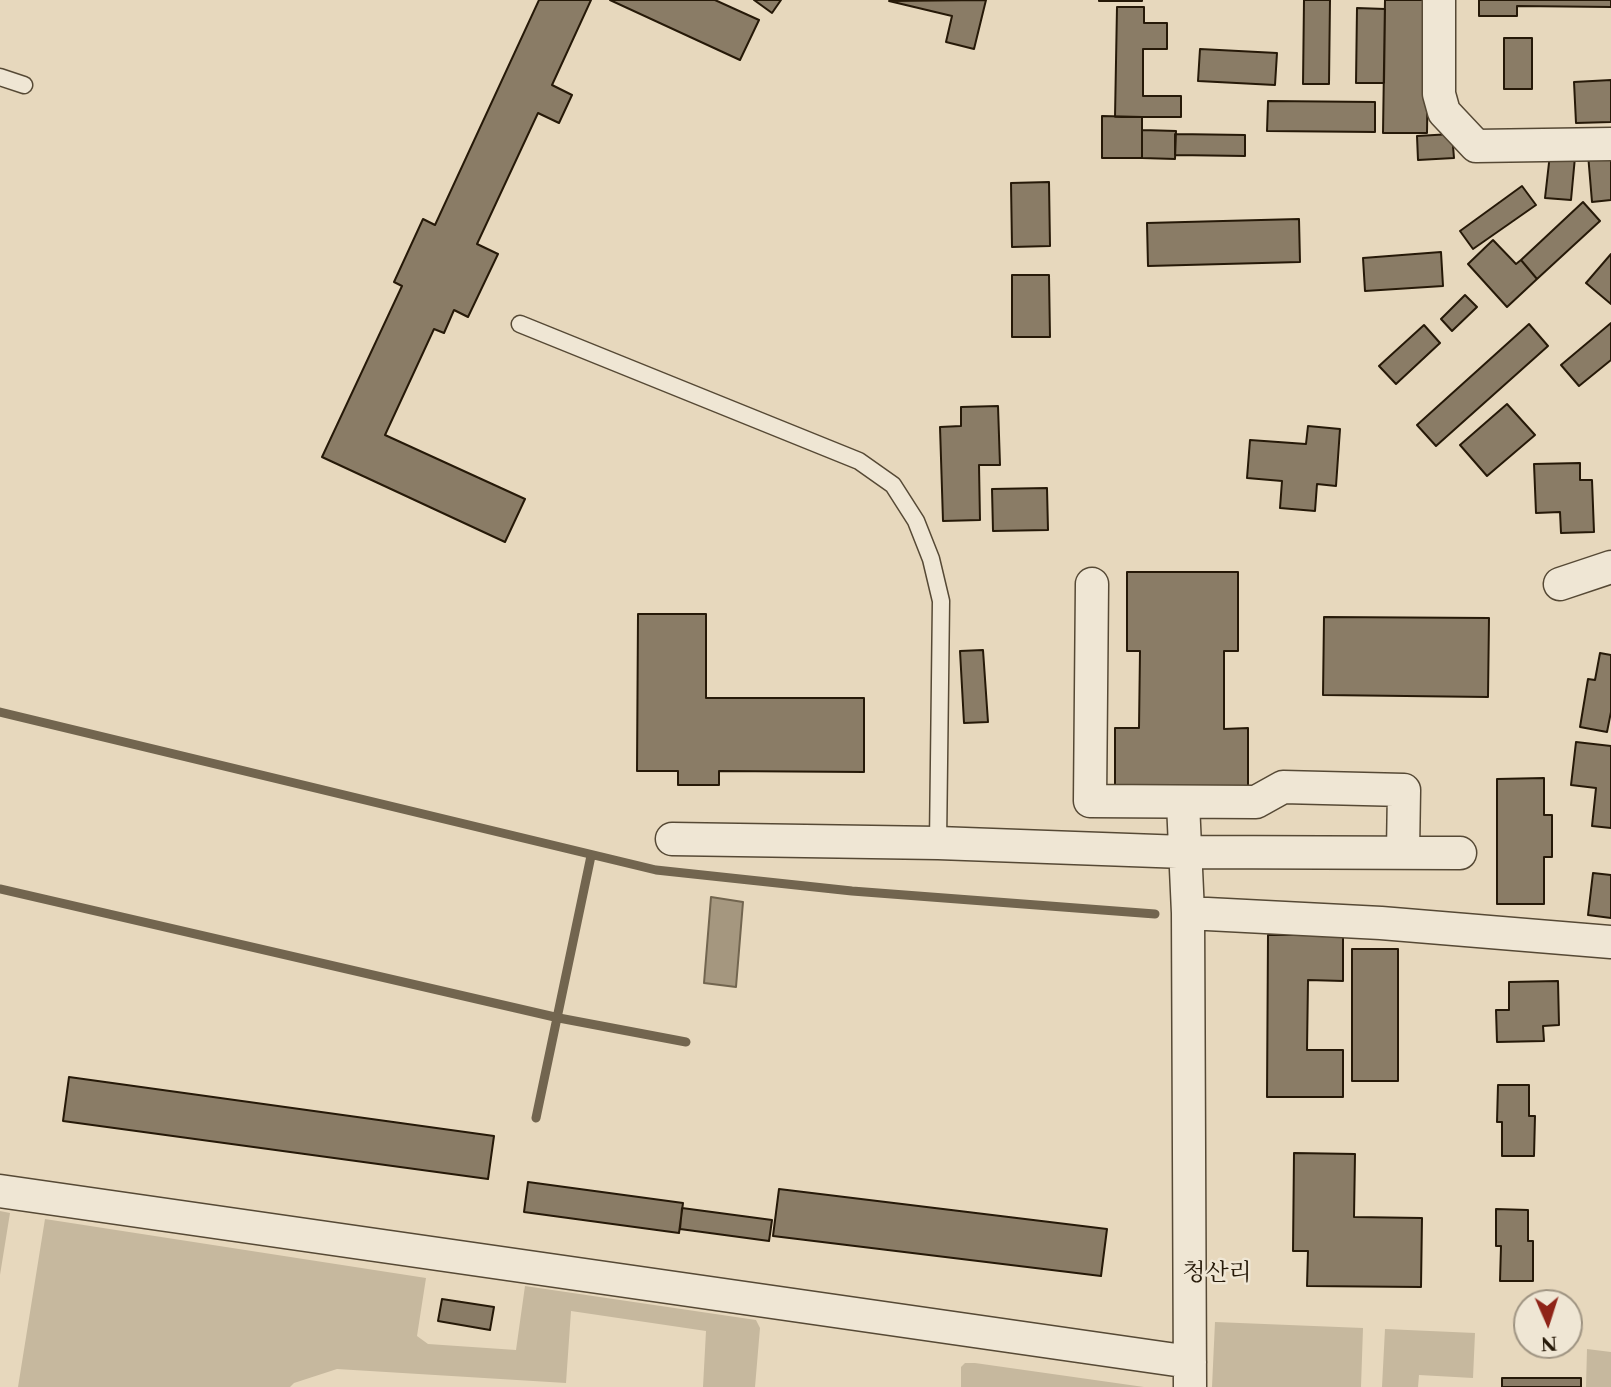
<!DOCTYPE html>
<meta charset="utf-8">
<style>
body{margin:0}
#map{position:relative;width:1611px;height:1387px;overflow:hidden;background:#e7d8bd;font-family:"Libre Caslon Text",serif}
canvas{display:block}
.north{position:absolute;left:1513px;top:1289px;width:70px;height:70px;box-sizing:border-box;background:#efe6d4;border:2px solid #9f9482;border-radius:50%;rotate:177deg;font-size:19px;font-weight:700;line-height:28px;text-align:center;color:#261908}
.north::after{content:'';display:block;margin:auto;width:24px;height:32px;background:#8f2418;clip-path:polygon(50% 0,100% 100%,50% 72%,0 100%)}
</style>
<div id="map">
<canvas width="1611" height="1387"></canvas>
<div class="north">N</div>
</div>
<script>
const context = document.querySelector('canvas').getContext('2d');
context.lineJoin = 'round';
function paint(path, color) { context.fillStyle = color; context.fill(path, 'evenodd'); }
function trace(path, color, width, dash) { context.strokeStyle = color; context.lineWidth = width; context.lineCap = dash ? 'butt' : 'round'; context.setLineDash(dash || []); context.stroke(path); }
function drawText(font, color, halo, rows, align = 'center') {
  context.font = font + ' "Libre Caslon Text","Noto Serif KR",serif'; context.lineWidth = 5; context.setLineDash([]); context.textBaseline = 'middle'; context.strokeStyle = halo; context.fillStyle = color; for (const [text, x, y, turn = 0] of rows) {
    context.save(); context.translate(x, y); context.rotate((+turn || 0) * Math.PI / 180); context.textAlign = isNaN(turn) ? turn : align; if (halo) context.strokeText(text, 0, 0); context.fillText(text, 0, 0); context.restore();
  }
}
paint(new Path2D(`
 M 0,1211 L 10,1213 L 0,1275 Z
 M 45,1219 L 426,1278 L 417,1336 L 428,1344 L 516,1350 L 525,1286 L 756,1320 L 760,1328 L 755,1387 L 703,1387 L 706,1331 L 571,1311 L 566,1383 L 337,1369 L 294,1383 L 290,1387 L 18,1387 Z
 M 1215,1322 L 1363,1328 L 1361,1387 L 1212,1387 Z
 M 1385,1329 L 1475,1333 L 1473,1378 L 1419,1375 L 1418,1387 L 1382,1387 Z
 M 1587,1349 L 1611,1352 L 1611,1387 L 1586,1387 Z
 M 965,1363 L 975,1363 L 1144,1387 L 961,1387 L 961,1367 Z`), '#c6b89e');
const water = new Path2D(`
 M 711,897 L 743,902 L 736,987 L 704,983 Z`);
paint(water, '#a5977f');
trace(water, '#72654f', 2);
trace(new Path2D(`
 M 0,712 L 656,870 L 852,891 L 1155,914
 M 0,889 L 559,1018 L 686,1042
 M 536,1118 L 591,856`), '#72654f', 9);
const building = new Path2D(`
 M 539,0 L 591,0 L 552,85 L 572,95 L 559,123 L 538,113 L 477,244 L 498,254 L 468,317 L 454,310 L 444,333 L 434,329 L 385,435 L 525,499 L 505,542 L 322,457 L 402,286 L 394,282 L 423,219 L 435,225 Z
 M 610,0 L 715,0 L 759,20 L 740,60 Z
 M 754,0 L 781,0 L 772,13 Z
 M 986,0 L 974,49 L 946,42 L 952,16 L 889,1 Z
 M 1099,0 L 1142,0 L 1142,1 L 1099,1 Z
 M 1304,0 L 1330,0 L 1329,84 L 1303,84 Z
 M 1385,0 L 1429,0 L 1427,133 L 1383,133 Z
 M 1479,0 L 1611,0 L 1611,7 L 1517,6 L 1517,16 L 1479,16 Z
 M 1117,7 L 1144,7 L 1144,23 L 1167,23 L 1167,49 L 1143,49 L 1143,96 L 1181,96 L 1181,117 L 1115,117 Z
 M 1357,8 L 1385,9 L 1384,83 L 1356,83 Z
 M 1504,38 L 1532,38 L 1532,89 L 1504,89 Z
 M 1200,49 L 1277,53 L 1275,85 L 1198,81 Z
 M 1611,80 L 1611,122 L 1576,123 L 1574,82 Z
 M 1268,101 L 1375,102 L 1375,132 L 1267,131 Z
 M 1102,116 L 1142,117 L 1142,158 L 1102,158 Z
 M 1142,130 L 1176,131 L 1175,159 L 1142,158 Z
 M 1175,134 L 1245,135 L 1245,156 L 1175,155 Z
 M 1452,134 L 1454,158 L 1418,160 L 1417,136 Z
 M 1611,151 L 1611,200 L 1592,202 L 1588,154 Z
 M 1550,154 L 1575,157 L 1571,200 L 1545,198 Z
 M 1049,182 L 1050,246 L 1012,247 L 1011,183 Z
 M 1522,186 L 1536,205 L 1473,249 L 1460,231 Z
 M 1583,202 L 1600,221 L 1537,279 L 1521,260 Z
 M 1299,219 L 1300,262 L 1148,266 L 1147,223 Z
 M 1493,240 L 1516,264 L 1521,260 L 1537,279 L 1507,307 L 1468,264 Z
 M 1441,252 L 1443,286 L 1365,291 L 1363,258 Z
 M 1611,254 L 1611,304 L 1586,283 Z
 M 1012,275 L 1049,275 L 1050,337 L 1012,337 Z
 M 1465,295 L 1477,307 L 1452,331 L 1441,319 Z
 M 1611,323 L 1611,360 L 1579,386 L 1561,365 Z
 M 1529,324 L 1548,346 L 1436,446 L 1417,425 Z
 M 1424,325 L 1440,343 L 1396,384 L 1379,366 Z
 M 1507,404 L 1535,435 L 1487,476 L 1460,445 Z
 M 998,406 L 1000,465 L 979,465 L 980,520 L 943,521 L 940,427 L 961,426 L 961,407 Z
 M 1308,426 L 1340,429 L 1336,486 L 1317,484 L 1315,511 L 1280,508 L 1282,481 L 1247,478 L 1250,440 L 1306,444 Z
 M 1580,463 L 1580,480 L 1592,480 L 1594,532 L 1561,533 L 1560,512 L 1536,513 L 1534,464 Z
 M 1047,488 L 1048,530 L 993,531 L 992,489 Z
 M 1127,572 L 1238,572 L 1238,651 L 1224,651 L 1224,729 L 1248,728 L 1248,795 L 1115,795 L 1115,728 L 1139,728 L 1140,651 L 1127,651 Z
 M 638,614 L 706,614 L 706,698 L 864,698 L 864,772 L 719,771 L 719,785 L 678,785 L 678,771 L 637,771 Z
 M 1324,617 L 1489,618 L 1488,697 L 1323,695 Z
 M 983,650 L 988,722 L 964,723 L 960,651 Z
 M 1600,653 L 1611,655 L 1611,712 L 1607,732 L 1580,727 L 1588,679 L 1595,680 Z
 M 1576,742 L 1611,746 L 1611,828 L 1592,826 L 1596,788 L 1571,785 Z
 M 1544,778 L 1544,815 L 1552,815 L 1552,857 L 1544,857 L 1544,904 L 1497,904 L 1497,779 Z
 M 1593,873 L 1611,875 L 1611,918 L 1588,915 Z
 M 1268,935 L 1343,935 L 1343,981 L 1308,980 L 1307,1050 L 1343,1050 L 1343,1097 L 1267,1097 Z
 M 1352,949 L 1398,949 L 1398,1081 L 1352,1081 Z
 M 1558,981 L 1559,1025 L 1543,1026 L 1544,1041 L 1497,1042 L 1496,1010 L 1509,1010 L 1509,982 Z
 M 69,1077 L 494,1136 L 488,1179 L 63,1121 Z
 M 1498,1085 L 1529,1085 L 1529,1116 L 1535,1116 L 1534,1156 L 1502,1156 L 1502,1122 L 1497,1122 Z
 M 1294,1153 L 1355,1154 L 1354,1217 L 1422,1218 L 1421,1287 L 1307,1286 L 1308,1251 L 1293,1251 Z
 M 528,1182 L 683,1203 L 679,1233 L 524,1212 Z
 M 779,1189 L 1107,1229 L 1101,1276 L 773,1236 Z
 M 682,1208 L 772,1220 L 769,1241 L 680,1229 Z
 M 1496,1209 L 1528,1210 L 1528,1241 L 1533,1241 L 1533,1281 L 1500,1281 L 1501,1246 L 1496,1246 Z
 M 442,1299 L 494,1307 L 490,1330 L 438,1321 Z
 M 1502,1378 L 1581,1378 L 1581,1387 L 1502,1387 Z`);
paint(building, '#8a7c66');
trace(building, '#261908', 2);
const service = new Path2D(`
 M 0,77 L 24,85
 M 520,324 L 859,461 L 893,485 L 916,521 L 931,559 L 941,601 L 938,843`);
const minor = new Path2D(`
 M 1439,0 L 1439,94 L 1444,112 L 1476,146 L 1611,144
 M 1092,584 L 1090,801 L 1256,802 L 1283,787 L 1404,790 L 1403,852
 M 1560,584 L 1611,567
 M 1183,803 L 1188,913 L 1190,1387
 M 672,839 L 938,843 L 1184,852 L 1460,853
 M 1188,913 L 1381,923 L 1611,942
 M 0,1191 L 1190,1362`);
trace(service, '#564935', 19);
trace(minor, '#564935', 35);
trace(service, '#efe6d4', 16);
trace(minor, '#efe6d4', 32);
drawText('24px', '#261908', '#efe6d4', [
 ["청산리",1217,1273]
]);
</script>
